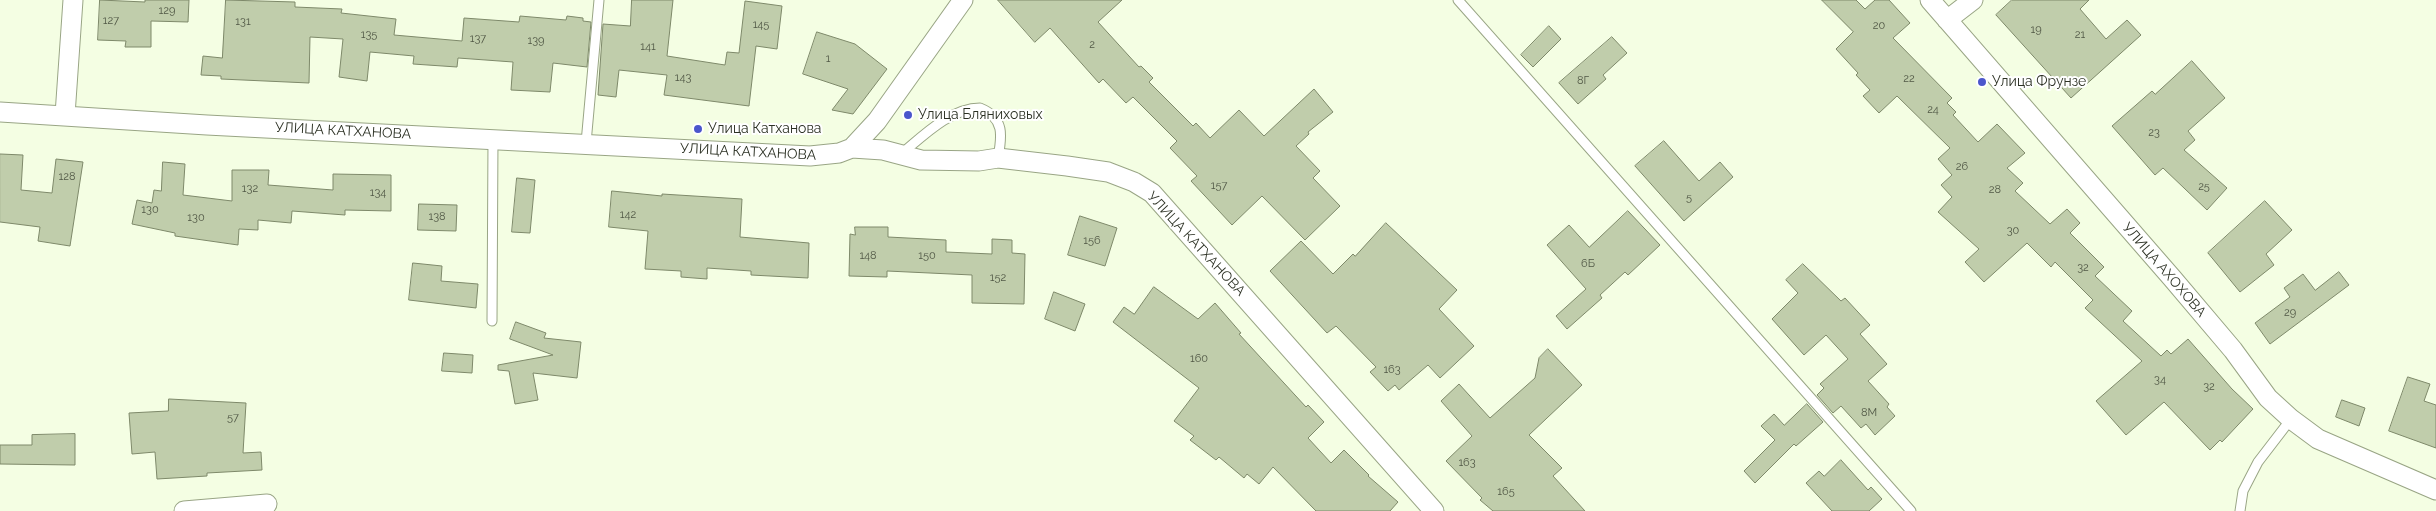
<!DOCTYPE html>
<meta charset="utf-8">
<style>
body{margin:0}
canvas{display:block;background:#f4fee3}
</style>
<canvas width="2436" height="511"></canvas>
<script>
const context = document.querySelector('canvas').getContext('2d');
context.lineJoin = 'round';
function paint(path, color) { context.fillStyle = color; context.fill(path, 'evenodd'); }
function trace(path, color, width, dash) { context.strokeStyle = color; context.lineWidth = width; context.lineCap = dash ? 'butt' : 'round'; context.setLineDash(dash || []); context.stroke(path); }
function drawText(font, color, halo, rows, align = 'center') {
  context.font = font + ' Raleway,sans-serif'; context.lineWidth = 4; context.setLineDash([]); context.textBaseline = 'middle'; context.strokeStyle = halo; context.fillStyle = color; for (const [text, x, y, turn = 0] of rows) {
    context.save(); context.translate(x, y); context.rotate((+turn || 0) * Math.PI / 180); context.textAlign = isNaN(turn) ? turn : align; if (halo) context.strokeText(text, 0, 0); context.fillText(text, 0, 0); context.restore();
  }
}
const building = new Path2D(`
 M 100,0 L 145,2 L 145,0 L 189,0 L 188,22 L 151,21 L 151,47 L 125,47 L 126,41 L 98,40 Z
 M 226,0 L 295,2 L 295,7 L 342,9 L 341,13 L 396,19 L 394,35 L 462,41 L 464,18 L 519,22 L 520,16 L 566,20 L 567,16 L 583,18 L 583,21 L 591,22 L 587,67 L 553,63 L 550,92 L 511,90 L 513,62 L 458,58 L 457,67 L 413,64 L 414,56 L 370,52 L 367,81 L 339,77 L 343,39 L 310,37 L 309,83 L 221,79 L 221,76 L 201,75 L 203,56 L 222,58 Z
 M 632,0 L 673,0 L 667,56 L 725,65 L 727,52 L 739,53 L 745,1 L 782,6 L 777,49 L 756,46 L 749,106 L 664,95 L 667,75 L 619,70 L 616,97 L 598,95 L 603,24 L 630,26 Z
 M 998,0 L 1122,0 L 1098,22 L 1139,67 L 1141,66 L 1153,78 L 1149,82 L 1193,126 L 1196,123 L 1210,138 L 1239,110 L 1264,136 L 1314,89 L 1333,112 L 1308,132 L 1309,134 L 1296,146 L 1320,171 L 1313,178 L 1340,206 L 1305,240 L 1262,196 L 1232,225 L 1191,181 L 1197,176 L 1170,148 L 1177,141 L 1133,97 L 1126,103 L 1103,79 L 1099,83 L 1050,28 L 1035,42 Z
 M 1822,0 L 1856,0 L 1865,9 L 1875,0 L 1889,0 L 1910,23 L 1893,38 L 1952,98 L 1947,103 L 1956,112 L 1953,115 L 1978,142 L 1997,124 L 2025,153 L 2007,168 L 2023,183 L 2015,191 L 2050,224 L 2067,209 L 2080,223 L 2070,233 L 2104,267 L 2095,276 L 2132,311 L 2123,321 L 2161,356 L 2167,350 L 2171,354 L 2188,339 L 2232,389 L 2253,409 L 2222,442 L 2220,440 L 2210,450 L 2164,402 L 2126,435 L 2096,401 L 2142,361 L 2085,308 L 2093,300 L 2055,262 L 2051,267 L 2027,243 L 1984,282 L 1965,262 L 1979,249 L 1938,212 L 1952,197 L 1941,185 L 1952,175 L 1938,159 L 1950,148 L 1897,96 L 1879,113 L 1863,96 L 1870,90 L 1856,75 L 1858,73 L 1836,49 L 1853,32 Z
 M 2012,0 L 2089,0 L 2080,9 L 2106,39 L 2127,20 L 2141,35 L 2071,98 L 1996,15 Z
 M 1549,26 L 1561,39 L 1533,67 L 1521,55 Z
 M 817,32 L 855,44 L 887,69 L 853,114 L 832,110 L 848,89 L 803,74 Z
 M 1612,37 L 1627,53 L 1603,75 L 1606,79 L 1578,104 L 1559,83 Z
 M 2192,61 L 2225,98 L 2188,131 L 2195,140 L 2184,150 L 2227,188 L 2207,210 L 2163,168 L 2155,175 L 2112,126 L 2152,91 L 2155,94 Z
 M 1664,141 L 1699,181 L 1720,162 L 1733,177 L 1684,221 L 1635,166 Z
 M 0,154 L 23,155 L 21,190 L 52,193 L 56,159 L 83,162 L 70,246 L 38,241 L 40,227 L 0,222 Z
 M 163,162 L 185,164 L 183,195 L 232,201 L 232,170 L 269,170 L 268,185 L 333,190 L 333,174 L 391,175 L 391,211 L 345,210 L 345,215 L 292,211 L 291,223 L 258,220 L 258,230 L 239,229 L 238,245 L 175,236 L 175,233 L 132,224 L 137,200 L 152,203 L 154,190 L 161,191 Z
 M 517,178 L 535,180 L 530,233 L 512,232 Z
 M 612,191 L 662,196 L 662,194 L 742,199 L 740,237 L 809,243 L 808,278 L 751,275 L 751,271 L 707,268 L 707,279 L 681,277 L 681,271 L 645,269 L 648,231 L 609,227 Z
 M 2265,201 L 2292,230 L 2266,254 L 2274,265 L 2240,292 L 2208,253 Z
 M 419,204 L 457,205 L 456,231 L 418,230 Z
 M 1628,211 L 1660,245 L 1628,275 L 1625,272 L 1600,295 L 1602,298 L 1567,329 L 1556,316 L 1586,289 L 1547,245 L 1569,225 L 1589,247 Z
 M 1080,216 L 1117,228 L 1105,266 L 1068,255 Z
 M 1386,223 L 1457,290 L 1439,309 L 1474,346 L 1440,378 L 1428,365 L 1399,390 L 1395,385 L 1388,391 L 1370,372 L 1376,367 L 1336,326 L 1327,333 L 1270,271 L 1301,241 L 1333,274 L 1353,254 L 1355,256 Z
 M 855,227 L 888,227 L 888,237 L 946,240 L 946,252 L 992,254 L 992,239 L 1012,240 L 1012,253 L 1025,254 L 1024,304 L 972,303 L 972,275 L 887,271 L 887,277 L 849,276 L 850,234 L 855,235 Z
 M 413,263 L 442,266 L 441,281 L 478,284 L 476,308 L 409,300 Z
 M 1803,264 L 1841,301 L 1845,298 L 1870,325 L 1860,334 L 1887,364 L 1868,381 L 1889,404 L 1887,407 L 1895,416 L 1875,435 L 1866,424 L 1861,428 L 1841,406 L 1833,413 L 1817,395 L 1824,388 L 1820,384 L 1848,359 L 1826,335 L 1804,355 L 1772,319 L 1798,293 L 1786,280 Z
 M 2339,272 L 2349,285 L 2270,344 L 2255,323 L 2290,297 L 2284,288 L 2303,274 L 2315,290 Z
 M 1154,287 L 1198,319 L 1215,303 L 1241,333 L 1239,334 L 1250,346 L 1306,407 L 1308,405 L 1324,422 L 1308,438 L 1331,463 L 1344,450 L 1369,475 L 1368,476 L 1398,502 L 1390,511 L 1316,511 L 1273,467 L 1259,484 L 1247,474 L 1244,478 L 1219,457 L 1216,460 L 1190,440 L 1194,436 L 1174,421 L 1199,388 L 1113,322 L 1124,307 L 1134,314 Z
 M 1054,292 L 1085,304 L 1075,331 L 1045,319 Z
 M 516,322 L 546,333 L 544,338 L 581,342 L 577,378 L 533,373 L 538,400 L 515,404 L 509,371 L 498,370 L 498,365 L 553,355 L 510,339 Z
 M 1548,349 L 1582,385 L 1529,435 L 1562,468 L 1553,476 L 1585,511 L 1493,511 L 1480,500 L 1482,498 L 1446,461 L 1472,436 L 1441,401 L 1459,384 L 1490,418 L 1535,378 L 1539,358 Z
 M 444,353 L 473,355 L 472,373 L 442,371 Z
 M 2408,377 L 2430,384 L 2424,401 L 2436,405 L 2436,448 L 2389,431 Z
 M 169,399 L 246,403 L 243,453 L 261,452 L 262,470 L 207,473 L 207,476 L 157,479 L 155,452 L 132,454 L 129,413 L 168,411 Z
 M 2342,400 L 2365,408 L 2359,426 L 2336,417 Z
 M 1807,404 L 1823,422 L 1796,446 L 1794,444 L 1755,483 L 1744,471 L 1775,440 L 1761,426 L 1774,414 L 1784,425 Z
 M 75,434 L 75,465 L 0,464 L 0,445 L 32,445 L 32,435 Z
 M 1841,460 L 1868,490 L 1871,487 L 1882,499 L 1869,511 L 1832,511 L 1806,483 L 1819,471 L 1824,476 Z`);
paint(building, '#c0cdab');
trace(building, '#7e896a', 1);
const service = new Path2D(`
 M 1458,0 L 1911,511
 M 586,143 L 599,0
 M 900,155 C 922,137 950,108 980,108 C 1005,118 1002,136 998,158
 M 492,321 L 493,139
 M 2240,511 L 2243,491 L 2258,462 L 2291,419`);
const minor = new Path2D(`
 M 1930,0 L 2172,278 L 2233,350 L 2268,398 L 2291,419 L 2318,439 L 2436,490
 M 1947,20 L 1973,0
 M 0,112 L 207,125 L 810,156 L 839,153 L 852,148 L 883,150 L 921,160 L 979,161 L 998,158 L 1067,166 L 1108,172 L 1134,182 L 1152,193 L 1434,511
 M 65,115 L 73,0
 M 852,148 L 877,121 L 963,0
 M 184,511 L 267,504`);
trace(service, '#99a585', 11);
trace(minor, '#99a585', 21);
trace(service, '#fff', 9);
trace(minor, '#fff', 19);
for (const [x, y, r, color] of [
 [1982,82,5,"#4b56cc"],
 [908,115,5,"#4b56cc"],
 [698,129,5,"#4b56cc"]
]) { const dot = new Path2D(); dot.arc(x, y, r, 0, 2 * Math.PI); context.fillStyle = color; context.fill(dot); trace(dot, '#fff', 2); }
drawText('11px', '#515846', null, [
 ["129",167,11],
 ["127",111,21],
 ["131",243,22],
 ["145",761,25],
 ["20",1879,26],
 ["19",2036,30],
 ["135",369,35],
 ["21",2080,35],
 ["137",478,39],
 ["139",536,41],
 ["2",1092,45],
 ["141",648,47],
 ["1",828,59],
 ["143",683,78],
 ["22",1909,79],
 ["8Г",1583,81],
 ["24",1933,110],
 ["23",2154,133],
 ["26",1962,167],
 ["128",67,177],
 ["157",1219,186],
 ["25",2204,187],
 ["132",250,189],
 ["28",1995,190],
 ["134",378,193],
 ["5",1689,198],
 ["130",150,210],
 ["142",628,215],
 ["138",437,217],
 ["130",196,218],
 ["30",2013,231],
 ["156",1092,241],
 ["148",868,256],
 ["150",927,256],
 ["6Б",1588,264],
 ["32",2083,268],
 ["152",998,278],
 ["29",2290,313],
 ["160",1199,359],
 ["163",1392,370],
 ["34",2160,380],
 ["32",2209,387],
 ["8М",1869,413],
 ["57",233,418],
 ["163",1467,463],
 ["165",1506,492]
]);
drawText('14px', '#2c3124', '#fff', [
 ["Улица Фрунзе",1992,82],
 ["Улица Бляниховых",918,115],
 ["Улица Катханова",708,129]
], 'left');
drawText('14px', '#2c3124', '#fff', [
 ["УЛИЦА КАТХАНОВА",343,131,3],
 ["УЛИЦА КАТХАНОВА",748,152,3],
 ["УЛИЦА КАТХАНОВА",1196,244,47],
 ["УЛИЦА АХОХОВА",2164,270,49]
]);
</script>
